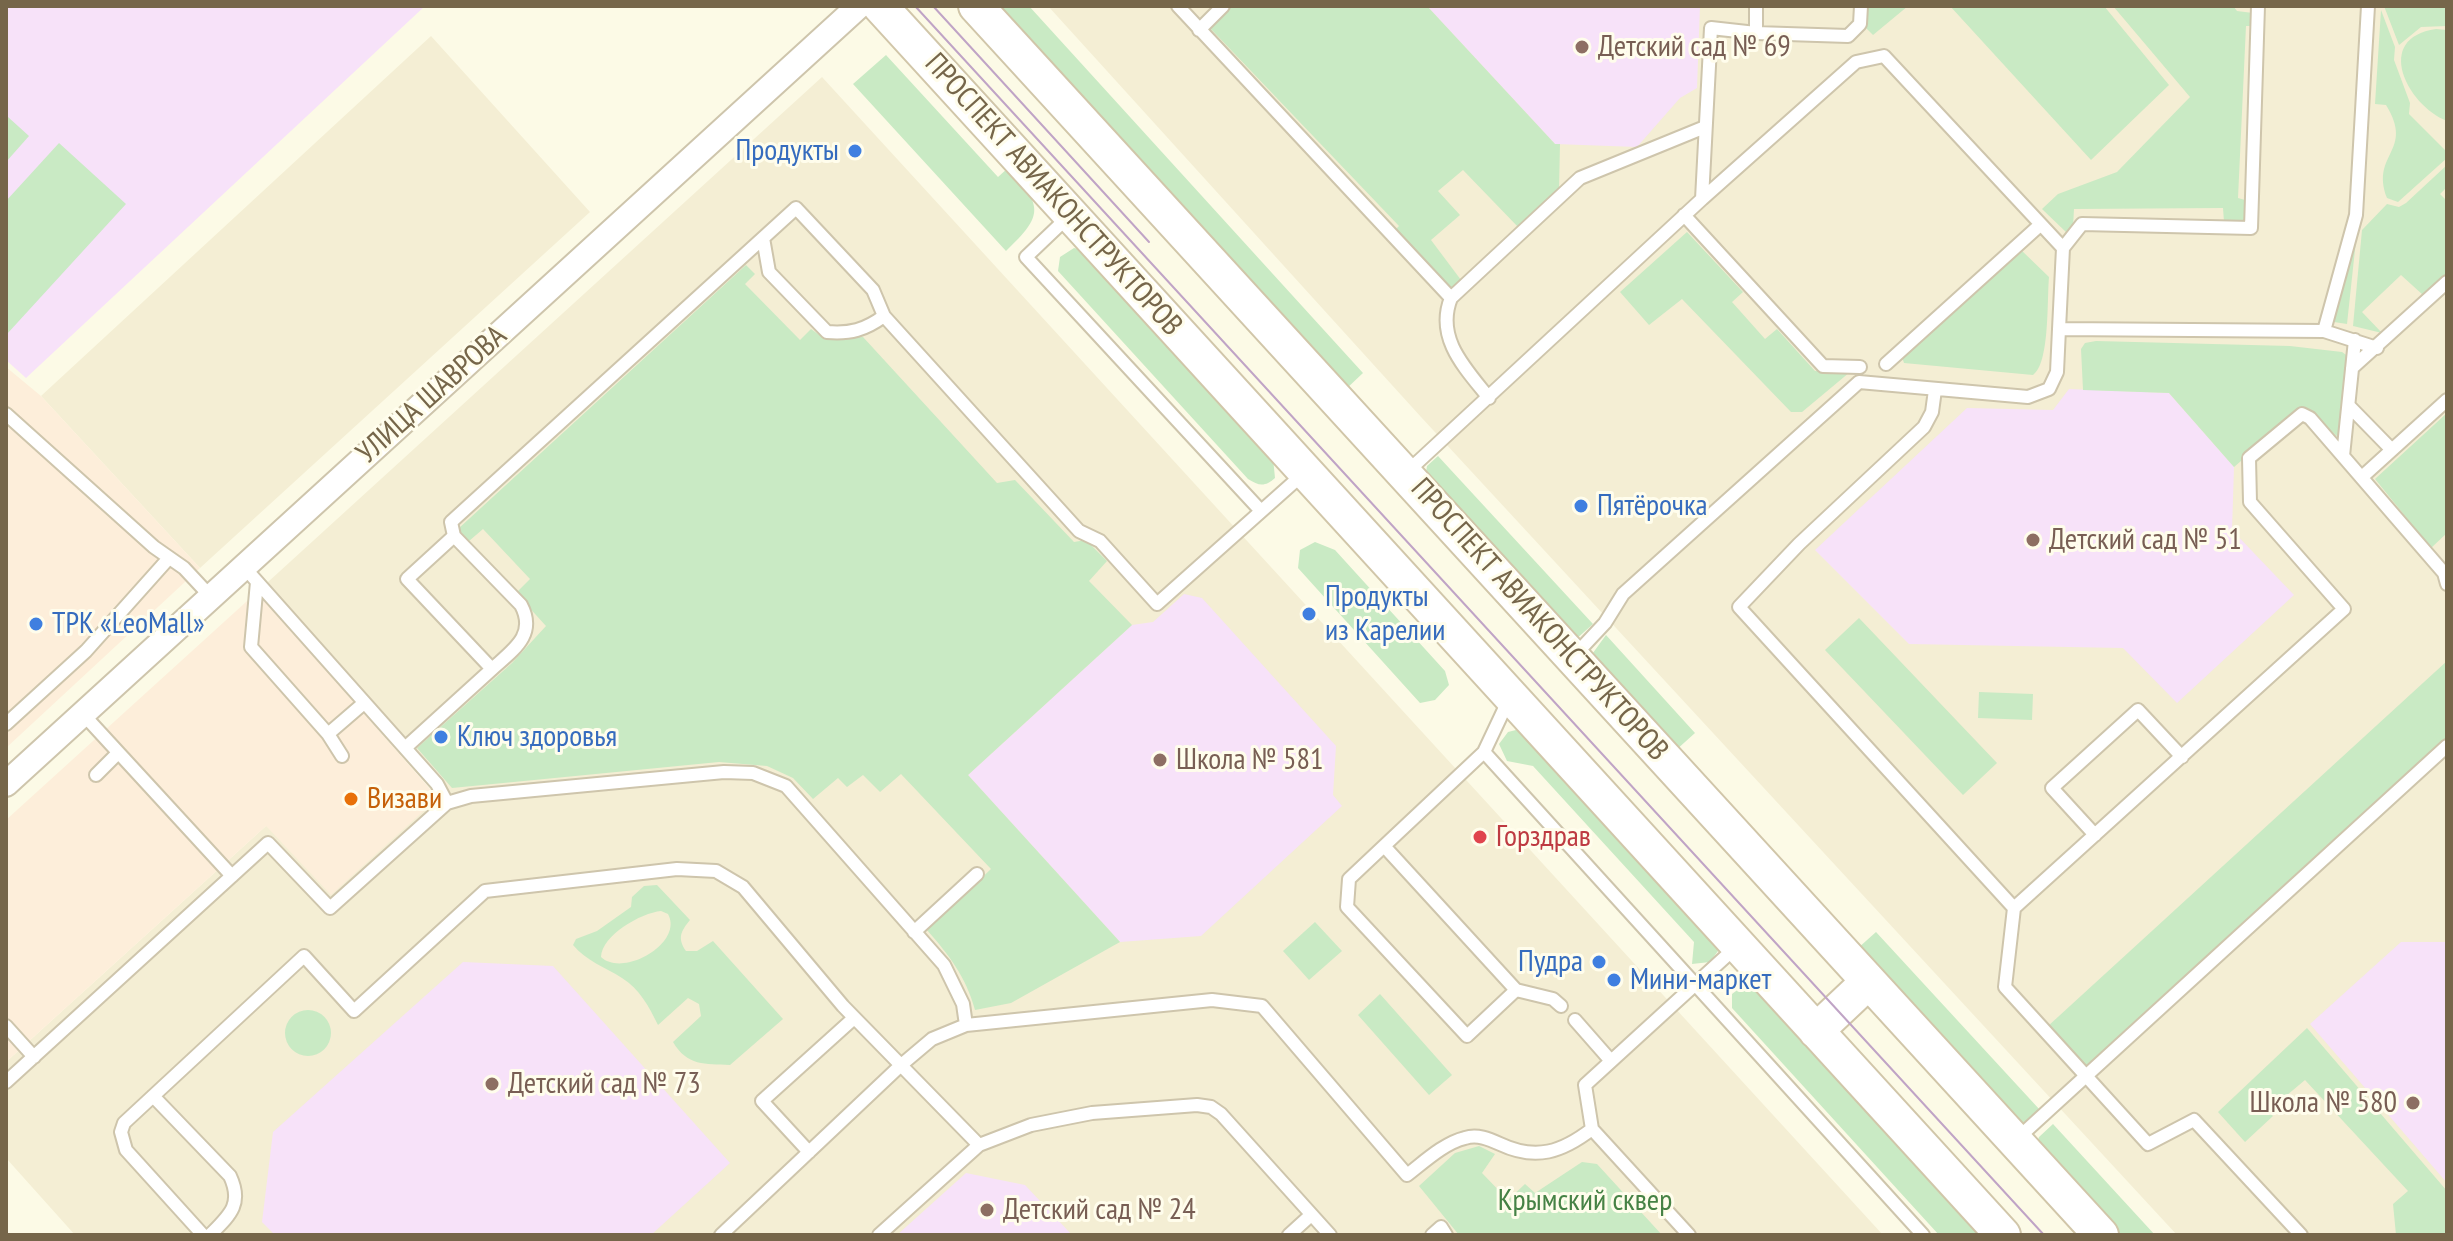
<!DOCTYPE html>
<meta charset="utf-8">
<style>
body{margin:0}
#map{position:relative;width:2453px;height:1241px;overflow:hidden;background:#fcfae6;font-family:"PT Sans Narrow",sans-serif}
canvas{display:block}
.frame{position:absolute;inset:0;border:8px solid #76664a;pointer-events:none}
</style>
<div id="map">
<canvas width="2453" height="1241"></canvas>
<div class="frame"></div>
</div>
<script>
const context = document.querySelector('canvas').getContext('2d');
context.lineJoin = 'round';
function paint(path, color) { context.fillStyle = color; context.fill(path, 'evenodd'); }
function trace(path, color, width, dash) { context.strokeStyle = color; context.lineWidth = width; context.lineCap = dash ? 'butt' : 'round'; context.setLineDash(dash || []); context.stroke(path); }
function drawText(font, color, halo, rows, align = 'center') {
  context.font = font + ' "PT Sans Narrow",sans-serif'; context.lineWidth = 6; context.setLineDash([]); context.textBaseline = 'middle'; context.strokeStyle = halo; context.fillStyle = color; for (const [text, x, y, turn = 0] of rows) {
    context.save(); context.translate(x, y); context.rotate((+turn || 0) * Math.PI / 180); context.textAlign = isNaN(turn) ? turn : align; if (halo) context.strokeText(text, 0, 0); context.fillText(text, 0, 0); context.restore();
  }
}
paint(new Path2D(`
 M 1048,6 L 2447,6 L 2447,1235 L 2177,1235 L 1421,417 Z
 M 431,36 L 590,212 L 200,568 L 41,396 Z
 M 822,77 L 1883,1235 L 75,1235 L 6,1158 L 6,1062 L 266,826 L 438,797 L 257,592 Z`), '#f4eed4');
paint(new Path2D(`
 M 6,367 L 41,396 L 200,568 L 6,748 Z
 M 257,592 L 438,798 L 331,895 L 266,826 L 6,1062 L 6,820 Z`), '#fdeeda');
paint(new Path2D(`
 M 6,6 L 425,6 L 26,378 L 6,360 Z
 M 1427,6 L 1700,6 L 1697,88 L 1680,98 L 1637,147 L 1555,144 Z
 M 2069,389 L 2169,393 L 2234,467 L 2232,530 L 2294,595 L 2177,703 L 2123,648 L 1909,644 L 1815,550 L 1967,408 L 2053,410 Z
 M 1184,594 L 1202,598 L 1336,746 L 1333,795 L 1342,806 L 1201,936 L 1120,942 L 968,775 L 1132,625 L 1153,622 Z
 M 2401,942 L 2447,942 L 2447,1183 L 2310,1024 Z
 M 463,962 L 553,966 L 730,1163 L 651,1235 L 275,1235 L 262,1222 L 273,1132 Z
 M 966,1173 L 1025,1185 L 1072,1235 L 897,1235 Z`), '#f7e2f9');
paint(new Path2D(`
 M 993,6 L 1029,6 L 1363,373 L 1345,390 Z
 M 1229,6 L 1427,6 L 1555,144 L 1560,144 L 1559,190 L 1519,228 L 1463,170 L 1438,191 L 1460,215 L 1431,240 L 1461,280 L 1451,289 L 1394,231 L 1399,226 L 1209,27 Z
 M 1866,6 L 1908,6 L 1873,35 L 1865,27 Z
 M 1950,6 L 2104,6 L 2169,85 L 2091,160 Z
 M 2113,6 L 2233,6 L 2237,11 L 2253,13 L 2252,26 L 2246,26 L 2238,198 L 2245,200 L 2244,223 L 2224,222 L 2223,208 L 2074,209 L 2073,227 L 2067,233 L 2042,209 L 2058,194 L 2117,172 L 2190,97 Z
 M 2384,6 L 2447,8 L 2447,26 L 2421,27 L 2399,45 Z
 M 2381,10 L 2395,47 L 2394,60 L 2410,103 L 2409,114 L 2447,152 L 2447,158 L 2398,202 L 2387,198 C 2370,153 2415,152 2386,105 L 2375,104 Z
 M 2436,29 L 2447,30 L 2447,121 C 2407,105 2373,38 2436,29 Z
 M 886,55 L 998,177 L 1008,168 C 1043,206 1044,215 1006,251 L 853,84 Z
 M 8,117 L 29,136 L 6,162 L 6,119 Z
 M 59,143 L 126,204 L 7,334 L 6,201 Z
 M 2447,165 L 2447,187 L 2440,194 L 2447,201 L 2447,274 L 2423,295 L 2401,275 L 2362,312 L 2382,333 L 2353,326 L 2362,230 L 2387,204 L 2399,207 L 2406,203 Z
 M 2357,231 L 2347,324 L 2334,322 Z
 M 1687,232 L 1743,292 L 1732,302 L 1765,339 L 1777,329 L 1815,371 L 1850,372 L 1802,412 L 1791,412 L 1682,299 L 1649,325 L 1620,292 Z
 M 1074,248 L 1083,250 L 1273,458 L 1275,478 C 1265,487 1259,486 1248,479 L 1058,271 L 1060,257 Z
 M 2020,249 L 2049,277 C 2047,299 2050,364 2033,375 L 1904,363 L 1902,357 Z
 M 746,265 L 755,274 L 745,284 L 800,340 L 811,329 L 822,337 L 863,337 L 997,483 L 1015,480 L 1074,542 L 1086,540 L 1107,561 L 1089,581 L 1132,625 L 968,775 L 1120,942 L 1011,1003 L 975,1010 C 966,977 949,955 927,930 L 991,869 L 901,774 L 880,792 L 863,775 L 847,787 L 838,778 L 813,799 L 793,778 L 767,766 L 719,762 L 452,788 L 417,748 L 512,663 L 546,626 L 516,593 L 530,579 L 483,529 L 469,541 L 458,529 Z
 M 2096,341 L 2290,346 L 2342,352 L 2349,357 L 2340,439 L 2315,416 L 2290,419 L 2234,467 L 2169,393 L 2083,390 L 2081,349 L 2085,343 Z
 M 2447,413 L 2447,533 L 2431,548 L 2375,479 Z
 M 1438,456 L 1593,624 L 1574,641 L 1425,478 L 1427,466 Z
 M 1315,542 L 1335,550 L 1445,671 L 1449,685 L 1435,700 L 1420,703 L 1298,568 L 1300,550 Z
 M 1859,618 L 1997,763 L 1963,795 L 1825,650 Z
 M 1606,635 L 1695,733 L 1675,751 L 1590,657 Z
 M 2447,661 L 2447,737 L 2085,1069 L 2047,1027 Z
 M 1979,692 L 2033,694 L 2032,720 L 1978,718 Z
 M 1516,730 L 1525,733 L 1716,943 L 1718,951 L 1710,962 L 1692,964 L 1694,942 L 1533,766 L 1507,761 L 1499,744 L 1508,732 Z
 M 657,885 L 690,920 C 681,931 677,938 686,951 L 697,951 L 713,941 L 783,1019 L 730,1065 C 705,1064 687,1066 673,1042 L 701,1016 L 699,1004 L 688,998 L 658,1025 C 649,1007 640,989 622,978 C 605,967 586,961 573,945 L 576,939 L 597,931 L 631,907 L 632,897 L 644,886 ZM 661,911 L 668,914 C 684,943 623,978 601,957 C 602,935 641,913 661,911 Z
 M 1315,922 L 1342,951 L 1309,980 L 1283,951 Z
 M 1876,932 L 2040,1110 L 2019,1126 L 1857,949 Z
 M 1744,985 L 1759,990 L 1984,1235 L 1939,1235 L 1732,1008 L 1732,994 Z
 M 1380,994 L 1452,1075 L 1429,1095 L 1358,1015 Z
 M285 1033a23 23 0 1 1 46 0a23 23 0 1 1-46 0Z
 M 2307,1028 L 2447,1191 L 2447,1235 L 2396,1235 L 2393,1204 L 2408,1191 L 2305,1080 L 2268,1111 L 2273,1116 L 2245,1142 L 2218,1112 Z
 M 2053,1124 L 2155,1235 L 2119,1235 L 2036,1146 L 2039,1137 Z
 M 1479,1146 L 1495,1154 L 1482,1173 L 1508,1200 L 1525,1184 L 1535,1193 L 1582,1162 L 1597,1164 L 1662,1235 L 1459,1235 L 1419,1186 L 1455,1153 Z`), '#c9eac4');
const lane = new Path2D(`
 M 1178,6 L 1451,298 L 1580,178 L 1705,127
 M 1199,30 L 1223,6
 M 1756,33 L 1848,36 L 1860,24 L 1861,6
 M 1702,199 L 1856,62 L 1884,56 L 2063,248
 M 1684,215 L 1823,366 L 1860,367
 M 1068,217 L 1026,257 L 1261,511
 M 763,238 L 769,272 L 827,332 C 850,334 865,330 884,316
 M 1451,298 C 1435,338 1465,368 1489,398
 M 2059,329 L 2063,248 L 2082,224 L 2251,228 L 2258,6
 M 2324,331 L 2356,215 L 2368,6
 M 1886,364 L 2040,225
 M 2352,368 L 2447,282
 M 1935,390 L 1932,412 L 1924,427 L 1799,544 L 1739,607 L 2014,908 L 2005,987 L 2148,1144 L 2194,1120 L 2301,1235
 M 2349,406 L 2392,450
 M 6,414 L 154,547 L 184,568 L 211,597
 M 2343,456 L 2355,340
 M 1407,472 L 1702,199 L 1711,28 L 1756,33 L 1756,6
 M 2362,477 L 2447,400
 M 454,536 L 451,522 L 796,208 L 873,290 L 884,316 L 1079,531 L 1100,541 L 1157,604 L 1303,474
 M 244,567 L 437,784 L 447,803
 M 257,582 L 251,647 L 328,734 L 364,703
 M 1575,655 L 1605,623 L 1623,594 L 1859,382 L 2028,397 L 2049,389 L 2057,372 L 2059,329 L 2324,331 L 2377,348
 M 1509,699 L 1484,752 L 1923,1235
 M 83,714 L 232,876
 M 6,724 L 86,651 L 169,558
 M 328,734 L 342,756
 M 405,748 L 492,669 L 407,579 L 454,536 L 521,605 C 537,635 513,650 492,669
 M 1484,752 L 1384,846 L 1516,990 L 1553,999 L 1561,1006
 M 96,775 L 118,753
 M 2095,835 L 2052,788 L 2138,710 L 2182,757
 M 1384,846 L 1349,879 L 1347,907 L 1467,1036 L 1516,990
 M 2014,908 L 2344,609 L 2250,502 L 2249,458 L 2302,414 L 2310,418 L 2444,573 L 2447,584
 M 914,932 L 977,874
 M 1575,1020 L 1611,1061
 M 6,1026 L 34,1057
 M 6,1082 L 268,843 L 330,908 L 447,803 L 471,796 L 724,772 L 753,773 L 786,786 L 944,965 L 963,1004 L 966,1025
 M 153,1096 L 230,1176 C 243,1204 230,1215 210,1235
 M 2017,1139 L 2447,746
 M 809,1152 L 762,1101 L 854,1018
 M 203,1235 L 126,1150 L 121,1132 L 124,1123 L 304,956 L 354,1011 L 485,891 L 677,869 L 716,871 L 743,887 L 843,1006 L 979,1145
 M 721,1235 L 900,1066 L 932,1039 L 966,1025 L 1212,1000 L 1262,1006 L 1407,1175 C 1424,1162 1444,1143 1465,1138 C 1477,1134 1489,1139 1500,1144 C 1536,1161 1562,1152 1592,1129
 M 879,1235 L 979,1145 L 1031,1125 L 1092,1113 L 1197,1105 L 1211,1107 L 1221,1114 L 1330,1235
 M 1289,1235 L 1311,1215
 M 1432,1235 L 1441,1227 L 1446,1235
 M 1689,1235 L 1592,1129 L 1585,1085 L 1735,948`);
const street = new Path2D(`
 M 6,784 L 859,6`);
const secondary = new Path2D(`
 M 880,6 L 2003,1235
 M 976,6 L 2101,1235
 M 1816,1031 L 1868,982`);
trace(lane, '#cec5ac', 16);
trace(street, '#cec5ac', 28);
trace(secondary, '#d1c6a9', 38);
trace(lane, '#fff', 12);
trace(street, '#fff', 24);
trace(secondary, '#fff', 34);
trace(new Path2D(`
 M 915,6 L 2044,1235
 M 933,6 L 1149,242`), '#c0a4c6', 2);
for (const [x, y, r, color] of [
 [1582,47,8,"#8d6e63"],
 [855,151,8,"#3f7fe0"],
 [1581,506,8,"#3f7fe0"],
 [2033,540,8,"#8d6e63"],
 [1309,614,8,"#3f7fe0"],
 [36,624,8,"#3f7fe0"],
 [441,737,8,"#3f7fe0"],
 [1160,760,8,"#8d6e63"],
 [351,799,8,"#e8710a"],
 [1480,837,8,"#e0444e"],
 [1599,962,8,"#3f7fe0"],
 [1614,980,8,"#3f7fe0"],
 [492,1084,8,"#8d6e63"],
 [2413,1103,8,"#8d6e63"],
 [987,1210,8,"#8d6e63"]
]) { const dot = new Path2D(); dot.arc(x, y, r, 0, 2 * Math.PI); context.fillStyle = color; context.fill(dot); trace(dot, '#fffdec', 3); }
drawText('30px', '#785e54', '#fffdec', [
 ["Детский сад № 69",1598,47],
 ["Детский сад № 51",2049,540],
 ["Школа № 581",1176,760],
 ["Детский сад № 73",508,1084],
 ["Школа № 580",2397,1103,"right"],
 ["Детский сад № 24",1003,1210]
], 'left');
drawText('30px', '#366cbe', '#fffdec', [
 ["Продукты",839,151,"right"],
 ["Пятёрочка",1597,506],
 ["Продукты",1325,597],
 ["из Карелии",1325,631],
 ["ТРК «LeoMall»",52,624],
 ["Ключ здоровья",457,737],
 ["Пудра",1583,962,"right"],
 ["Мини-маркет",1630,980]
], 'left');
drawText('30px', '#76664a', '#fffdec', [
 ["ПРОСПЕКТ АВИАКОНСТРУКТОРОВ",1053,195,48],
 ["УЛИЦА ШАВРОВА",432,395,-42],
 ["ПРОСПЕКТ АВИАКОНСТРУКТОРОВ",1539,620,48]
]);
drawText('30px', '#c56008', '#fffdec', [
 ["Визави",367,799]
], 'left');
drawText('30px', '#be3a42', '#fffdec', [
 ["Горздрав",1496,837]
], 'left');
drawText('30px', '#468245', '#fffdec', [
 ["Крымский сквер",1585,1201]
]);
</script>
